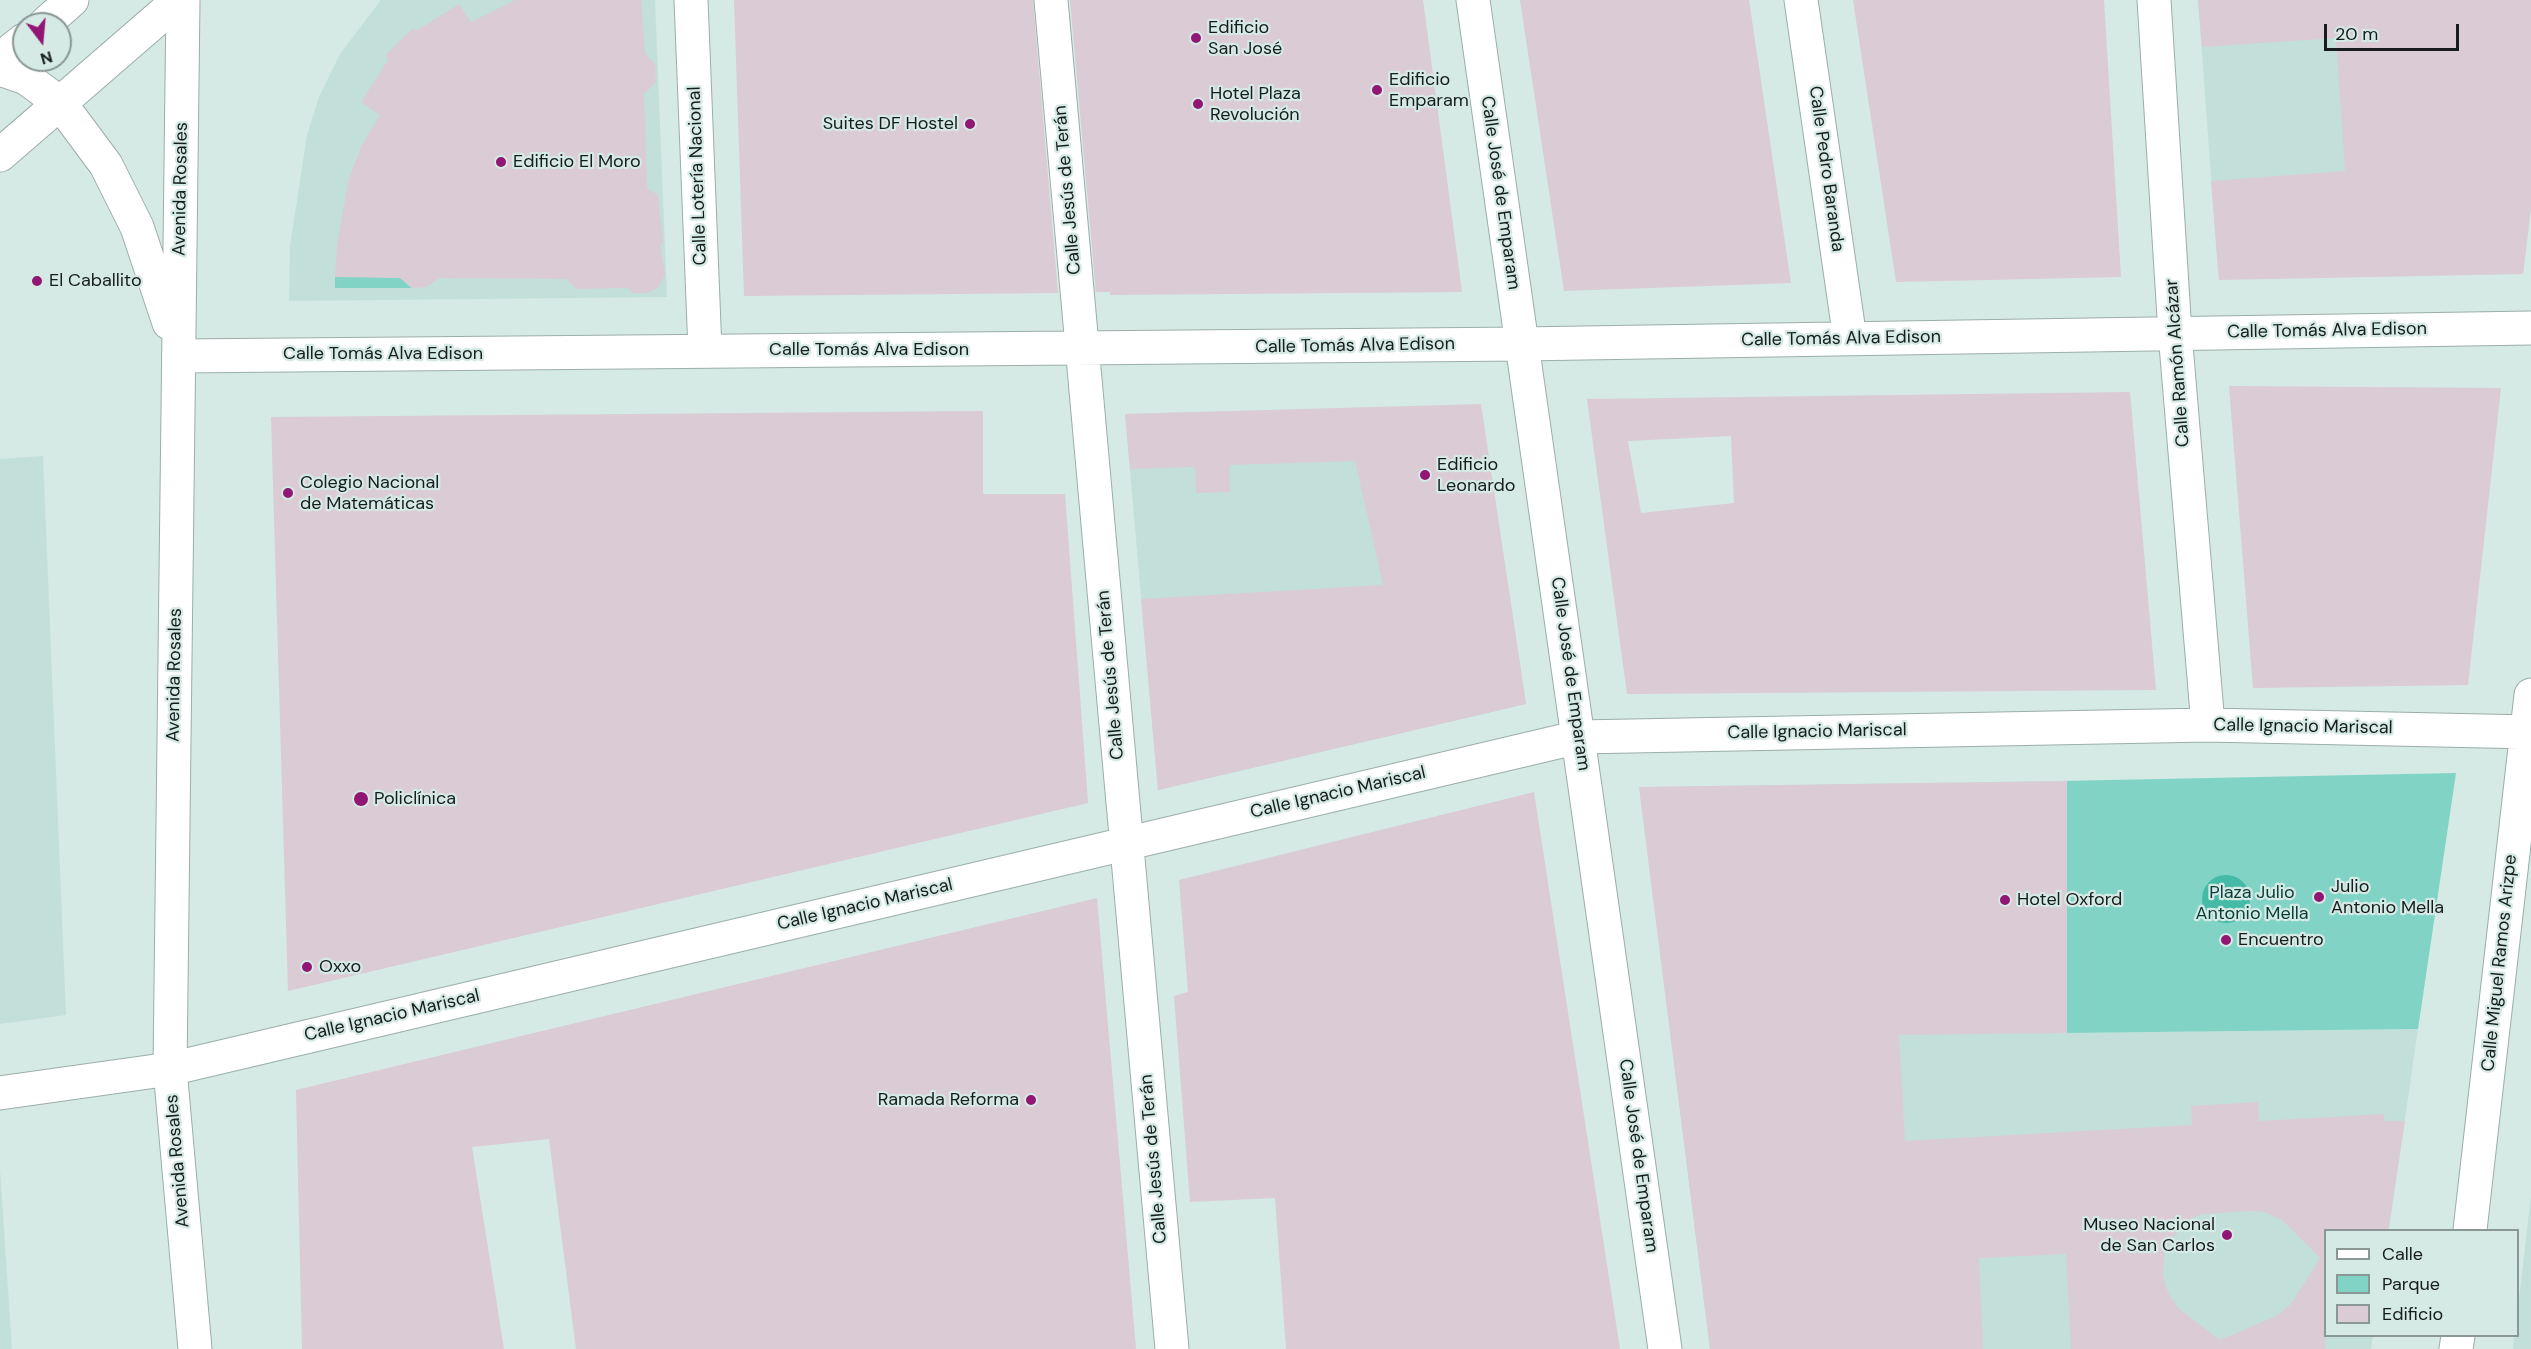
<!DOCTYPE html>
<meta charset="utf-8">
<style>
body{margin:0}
#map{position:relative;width:2531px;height:1349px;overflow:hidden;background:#d5e9e5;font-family:"DM Sans",sans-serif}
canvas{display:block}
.legend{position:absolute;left:2324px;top:1229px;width:195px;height:108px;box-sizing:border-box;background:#d5e9e5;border:2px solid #899795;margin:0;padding:8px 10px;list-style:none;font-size:18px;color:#161d1c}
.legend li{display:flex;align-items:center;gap:12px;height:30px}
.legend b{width:30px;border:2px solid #899795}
.north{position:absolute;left:12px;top:12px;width:60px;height:60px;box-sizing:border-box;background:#d5e9e5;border:2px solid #899795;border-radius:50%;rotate:164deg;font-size:16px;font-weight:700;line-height:24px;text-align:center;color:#161d1c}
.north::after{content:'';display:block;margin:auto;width:21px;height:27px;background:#921673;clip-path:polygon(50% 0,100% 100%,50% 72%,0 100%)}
.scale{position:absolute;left:2324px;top:24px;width:135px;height:27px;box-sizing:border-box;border:3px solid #161d1c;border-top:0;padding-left:8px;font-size:18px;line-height:21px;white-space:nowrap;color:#161d1c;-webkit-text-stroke:4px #d5e9e5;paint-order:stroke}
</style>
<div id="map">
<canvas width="2531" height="1349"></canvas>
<ul class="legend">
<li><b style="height:8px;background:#fff"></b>Calle</li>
<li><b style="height:16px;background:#81d4c5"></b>Parque</li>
<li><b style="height:16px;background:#dbcbd4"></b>Edificio</li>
</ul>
<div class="north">N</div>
<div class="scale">20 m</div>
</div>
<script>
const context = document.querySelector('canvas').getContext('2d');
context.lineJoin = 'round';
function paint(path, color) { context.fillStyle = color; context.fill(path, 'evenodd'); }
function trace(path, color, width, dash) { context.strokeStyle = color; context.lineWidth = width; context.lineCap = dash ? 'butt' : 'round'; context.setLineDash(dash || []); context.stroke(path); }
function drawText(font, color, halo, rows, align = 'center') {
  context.font = font + ' "DM Sans",sans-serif'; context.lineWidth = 4.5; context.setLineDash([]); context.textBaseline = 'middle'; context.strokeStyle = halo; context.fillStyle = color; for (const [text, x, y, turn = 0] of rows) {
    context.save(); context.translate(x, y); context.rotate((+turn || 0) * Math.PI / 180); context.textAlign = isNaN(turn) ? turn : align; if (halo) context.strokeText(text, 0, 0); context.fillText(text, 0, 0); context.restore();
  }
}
paint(new Path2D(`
 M 381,0 L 655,0 L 667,297 L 289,301 L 290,246 L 307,135 L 319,97 L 340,54 Z
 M 2198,0 L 2531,0 L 2531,208 L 2523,274 L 2223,278 L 2218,271 Z
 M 1191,412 L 1495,500 L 1526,704 L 1158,790 L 1125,414 Z
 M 43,456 L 66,1015 L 0,1024 L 0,459 Z
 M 2061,781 L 2067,789 L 2067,1033 L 2418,1029 L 2389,1230 L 2326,1230 L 2326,1336 L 2373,1336 L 2371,1349 L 1710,1349 L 1640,794 L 1649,787 Z
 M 0,1170 L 1,1184 L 12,1349 L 0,1349 Z
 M 2531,1195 L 2531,1349 L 2513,1349 L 2514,1336 L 2518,1336 L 2518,1308 Z`), '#c2e0d9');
paint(new Path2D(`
 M 370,276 L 400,278 L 412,288 L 335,288 L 335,277 Z
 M 2456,773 L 2418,1029 L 2067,1033 L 2067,789 L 2061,781 Z`), '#81d4c5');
paint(new Path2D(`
 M2202 899a24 24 0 1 1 48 0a24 24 0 1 1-48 0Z`), '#44baa7');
paint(new Path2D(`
 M 515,0 L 641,0 L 645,53 L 655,64 L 656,82 L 644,94 L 647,188 L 658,195 L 663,243 L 660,246 L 665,274 L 659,287 L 648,293 L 633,293 L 627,288 L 577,289 L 566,279 L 439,278 L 427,287 L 412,288 L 400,278 L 335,277 L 337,245 L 349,178 L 362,145 L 380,115 L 361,102 L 388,60 L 386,54 L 412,29 L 418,30 L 459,4 L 471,22 Z
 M 734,0 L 1033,0 L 1058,293 L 744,296 Z
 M 1070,0 L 1423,0 L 1462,292 L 1110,295 L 1110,292 L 1096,292 Z
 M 1520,0 L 1749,0 L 1791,283 L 1564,291 Z
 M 1853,0 L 2104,0 L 2121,277 L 1896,282 Z
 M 2198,0 L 2531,0 L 2531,208 L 2523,274 L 2219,280 L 2211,181 L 2345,171 L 2336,38 L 2202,47 Z
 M 2229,386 L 2501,388 L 2468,685 L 2253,688 Z
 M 2130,392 L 2156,690 L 1627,694 L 1587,399 ZM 1731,436 L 1734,503 L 1641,513 L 1628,441 Z
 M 1481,404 L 1526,704 L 1158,790 L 1141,599 L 1383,585 L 1355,461 L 1229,465 L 1230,492 L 1196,493 L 1195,467 L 1130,469 L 1125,414 Z
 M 983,411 L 983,494 L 1065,494 L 1088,803 L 288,991 L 271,417 Z
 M 2067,781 L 2067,1033 L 1899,1035 L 1905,1141 L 2192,1125 L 2191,1106 L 2258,1102 L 2259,1121 L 2384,1114 L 2384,1121 L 2405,1121 L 2388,1230 L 2325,1230 L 2325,1349 L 2071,1349 L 2066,1254 L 1979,1258 L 1983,1349 L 1710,1349 L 1639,787 ZM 2251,1211 L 2265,1212 L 2282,1220 L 2320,1258 L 2291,1304 L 2276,1316 L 2220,1340 L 2178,1308 L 2168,1293 L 2163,1275 L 2164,1257 L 2171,1239 L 2192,1218 L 2202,1214 Z
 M 1534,792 L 1620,1349 L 1286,1349 L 1275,1198 L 1190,1202 L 1174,996 L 1188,992 L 1179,880 Z
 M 1097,898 L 1136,1349 L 576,1349 L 549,1139 L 472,1147 L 504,1349 L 302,1349 L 296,1090 Z`), '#dbcbd4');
const minor = new Path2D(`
 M 691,0 L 705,351
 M 1051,0 L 1172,1349
 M 1473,0 L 1665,1349
 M 1801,0 L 1850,339
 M 2154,0 L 2175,333 L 2208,725
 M 0,155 L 179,0
 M 179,356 L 1521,344 L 2531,328
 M 0,1093 L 170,1069 L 1579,737 L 2208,725 L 2531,732
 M 2470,1230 L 2531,695
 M 2456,1349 L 2458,1336`);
const major = new Path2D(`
 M 183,0 L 170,1069 L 195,1349
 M 45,24 L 72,0
 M 0,59 L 24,40
 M 0,69 L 26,78 L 60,103 L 106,165 L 137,227 L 169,323`);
trace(minor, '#9baeaa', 35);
trace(major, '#9baeaa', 35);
trace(minor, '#fff', 33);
trace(major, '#fff', 33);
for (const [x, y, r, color] of [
 [1196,38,6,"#921673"],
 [1377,90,6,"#921673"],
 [1198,104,6,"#921673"],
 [970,124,6,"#921673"],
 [501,162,6,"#921673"],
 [37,281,6,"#921673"],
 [1425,475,6,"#921673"],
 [288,493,6,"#921673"],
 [361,799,8,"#921673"],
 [2319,897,6,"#921673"],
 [2005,900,6,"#921673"],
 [2226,940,6,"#921673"],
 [307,967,6,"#921673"],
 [1031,1100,6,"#921673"],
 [2227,1235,6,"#921673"]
]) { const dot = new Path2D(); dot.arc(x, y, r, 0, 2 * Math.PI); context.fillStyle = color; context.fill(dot); trace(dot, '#d5e9e5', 2); }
drawText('18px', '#161d1c', '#d5e9e5', [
 ["Edificio",1208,28],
 ["San José",1208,49],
 ["Edificio",1389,80],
 ["Emparam",1389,101],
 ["Hotel Plaza",1210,94],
 ["Revolución",1210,115],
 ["Suites DF Hostel",958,124,"right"],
 ["Edificio El Moro",513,162],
 ["El Caballito",49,281],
 ["Edificio",1437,465],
 ["Leonardo",1437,486],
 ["Colegio Nacional",300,483],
 ["de Matemáticas",300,504],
 ["Policlínica",374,799],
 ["Julio",2331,887],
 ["Antonio Mella",2331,908],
 ["Hotel Oxford",2017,900],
 ["Encuentro",2238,940],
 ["Oxxo",319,967],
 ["Ramada Reforma",1019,1100,"right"],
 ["Museo Nacional",2215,1225,"right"],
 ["de San Carlos",2215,1246,"right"]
], 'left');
drawText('18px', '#161d1c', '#d5e9e5', [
 ["Calle Pedro Baranda",1826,169,82],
 ["Calle Lotería Nacional",698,176,-92],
 ["Avenida Rosales",181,189,-89],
 ["Calle Jesús de Terán",1068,190,-95],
 ["Calle José de Emparam",1500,193,82],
 ["Calle Tomás Alva Edison",2327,331,-1],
 ["Calle Tomás Alva Edison",1841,339,-1],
 ["Calle Tomás Alva Edison",1355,346,-1],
 ["Calle Tomás Alva Edison",869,350],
 ["Calle Tomás Alva Edison",383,354],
 ["Calle Ramón Alcázar",2178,363,-94],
 ["Calle José de Emparam",1570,674,82],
 ["Avenida Rosales",175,675,-89],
 ["Calle Jesús de Terán",1111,675,-95],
 ["Calle Ignacio Mariscal",2303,727,1],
 ["Calle Ignacio Mariscal",1817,732,-1],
 ["Calle Ignacio Mariscal",1338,793,-13],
 ["Calle Ignacio Mariscal",865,905,-13],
 ["Calle Miguel Ramos Arizpe",2500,963,-84],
 ["Calle Ignacio Mariscal",392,1016,-13],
 ["Calle José de Emparam",1638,1156,82],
 ["Calle Jesús de Terán",1154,1159,-95],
 ["Avenida Rosales",178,1161,-95]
]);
drawText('18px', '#063d36', '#d5e9e5', [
 ["Plaza Julio",2252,893],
 ["Antonio Mella",2252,914]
]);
</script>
